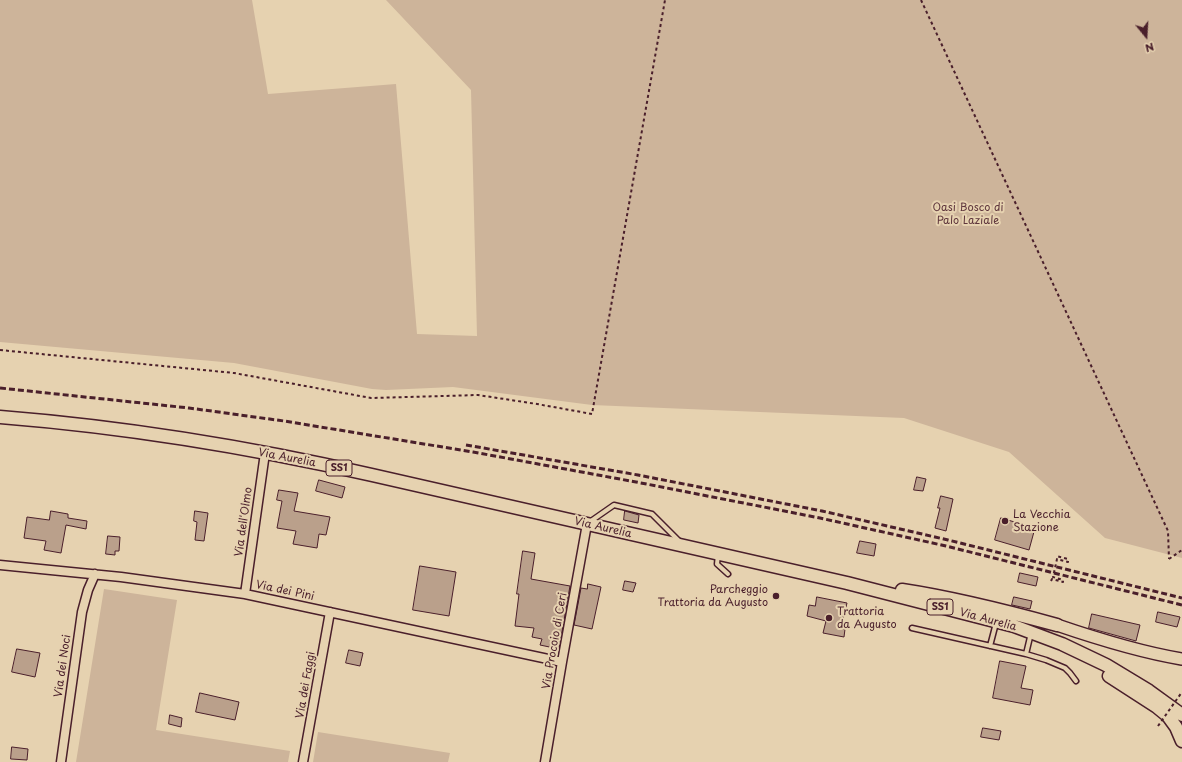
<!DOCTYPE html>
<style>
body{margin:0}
#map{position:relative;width:1182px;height:762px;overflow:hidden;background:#e6d2b0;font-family:"Playpen Sans",sans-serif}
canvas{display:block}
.north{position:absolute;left:1126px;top:16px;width:40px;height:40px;-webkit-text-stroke:3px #e6d2b0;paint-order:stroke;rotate:162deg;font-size:11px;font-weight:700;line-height:16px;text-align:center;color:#4a1f2b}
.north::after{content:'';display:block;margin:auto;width:14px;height:18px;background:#4a1f2b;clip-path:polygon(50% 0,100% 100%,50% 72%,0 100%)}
</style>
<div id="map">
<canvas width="1182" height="762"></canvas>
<div class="north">N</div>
</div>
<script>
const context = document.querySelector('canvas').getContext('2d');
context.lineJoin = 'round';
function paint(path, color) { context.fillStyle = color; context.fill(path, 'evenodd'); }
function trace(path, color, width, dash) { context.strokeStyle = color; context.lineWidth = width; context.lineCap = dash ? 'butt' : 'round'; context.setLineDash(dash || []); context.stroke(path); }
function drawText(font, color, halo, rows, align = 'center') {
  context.font = font + ' "Playpen Sans",sans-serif'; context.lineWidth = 4; context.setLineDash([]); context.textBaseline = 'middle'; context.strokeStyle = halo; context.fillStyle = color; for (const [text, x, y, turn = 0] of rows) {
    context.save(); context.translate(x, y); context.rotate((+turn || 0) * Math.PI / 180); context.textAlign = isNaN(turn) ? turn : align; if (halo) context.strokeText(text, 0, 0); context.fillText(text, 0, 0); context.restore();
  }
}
paint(new Path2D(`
 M 0,0 L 252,0 L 268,94 L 396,84 L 417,334 L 477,336 L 471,90 L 386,0 L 1182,0 L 1182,558 L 1105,538 L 1009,452 L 904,418 L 592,405 L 453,387 L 386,390 L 372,389 L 234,363 L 0,342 Z
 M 104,589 L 177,600 L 156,730 L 290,751 L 288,762 L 76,762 Z
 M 318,732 L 450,753 L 448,762 L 313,762 Z`), '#cdb49a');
const building = new Path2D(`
 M 917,477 L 926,479 L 923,491 L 914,490 Z
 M 319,480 L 345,487 L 342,498 L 316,491 Z
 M 279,490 L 298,493 L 294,511 L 330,517 L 326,535 L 319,534 L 317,548 L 293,544 L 296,531 L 277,528 L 282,501 L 277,500 Z
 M 941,496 L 953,499 L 946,531 L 935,528 L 940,508 L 938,508 Z
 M 51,511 L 68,514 L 68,518 L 87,521 L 86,529 L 66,525 L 61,553 L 44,550 L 46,541 L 24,538 L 27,517 L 49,520 Z
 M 195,511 L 208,513 L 204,541 L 195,540 L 197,522 L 194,521 Z
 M 625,511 L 639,515 L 638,523 L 624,520 Z
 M 1001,518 L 1035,528 L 1029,550 L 995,540 Z
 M 108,536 L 120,537 L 119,551 L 115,551 L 115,555 L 106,554 Z
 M 860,541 L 876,544 L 874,556 L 857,553 Z
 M 523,551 L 535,553 L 531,579 L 570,586 L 559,649 L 540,645 L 542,639 L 532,637 L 534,628 L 515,626 L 519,594 L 517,594 Z
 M 420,566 L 456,572 L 449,616 L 413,610 Z
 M 1020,573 L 1038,577 L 1036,586 L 1018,582 Z
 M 625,581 L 636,583 L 633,592 L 623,590 Z
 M 588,584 L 601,587 L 592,629 L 574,625 L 581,588 L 587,589 Z
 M 817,597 L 847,603 L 842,623 L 843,623 L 842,629 L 845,629 L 844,637 L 823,633 L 826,621 L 807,616 L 809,605 L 815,606 Z
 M 1014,597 L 1032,601 L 1030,609 L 1012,605 Z
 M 1158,612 L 1180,617 L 1177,627 L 1156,622 Z
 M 1092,614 L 1140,625 L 1136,641 L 1089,628 Z
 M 17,649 L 40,653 L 35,677 L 12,672 Z
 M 349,650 L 363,653 L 360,666 L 346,663 Z
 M 1000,661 L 1026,666 L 1021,688 L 1033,690 L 1030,705 L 993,698 Z
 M 200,693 L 239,702 L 235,720 L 196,712 Z
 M 170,715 L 182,718 L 181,727 L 169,724 Z
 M 983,728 L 1001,731 L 999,740 L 981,737 Z
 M 12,747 L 28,749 L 27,760 L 11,759 Z`);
paint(building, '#baa08b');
trace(building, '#4a1f2b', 1);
const lane = new Path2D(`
 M 591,521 L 614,505 L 652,514 L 679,541
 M 718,555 L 717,564 L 728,574
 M 912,628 L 1026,654 L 1046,660 L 1065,668 L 1070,673 L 1076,681
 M 990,646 L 996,623
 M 1026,654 L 1031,633`);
const street = new Path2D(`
 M 0,565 L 121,577 L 245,594 L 562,662
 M 245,594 L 265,453
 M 61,762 L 82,612 L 88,590 L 95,574
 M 303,762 L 330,612
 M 545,762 L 562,662 L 587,524`);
const secondary = new Path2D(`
 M 1057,625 C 1098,639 1139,652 1182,659`);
const primary = new Path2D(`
 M 0,417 C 125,427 249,447 372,475 L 847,583 L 1014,626 L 1062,644 L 1106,665 L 1149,691 L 1182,715
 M 902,590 C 955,598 1006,611 1057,625
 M 1109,676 L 1157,707 L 1168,716 L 1176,727 L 1182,741`);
trace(lane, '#4a1f2b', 7);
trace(street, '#4a1f2b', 11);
trace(secondary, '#4a1f2b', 14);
trace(primary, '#4a1f2b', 15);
trace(new Path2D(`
 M 921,0 L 1168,531 L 1169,559
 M 0,350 L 234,373 L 371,398 L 478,395 L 537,404 L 592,414 L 665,0
 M 1169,559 L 1182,550`), '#4a1f2b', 2, [3, 3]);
trace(lane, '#e6d2b0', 4);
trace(street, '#e6d2b0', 8);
trace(secondary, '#e6d2b0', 11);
trace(primary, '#e6d2b0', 12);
trace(new Path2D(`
 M 0,388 L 189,408 L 284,421 L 473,452 L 636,482 L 820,518 L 946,546 L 1182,605
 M 466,445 L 638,475 L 822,511 L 948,540 L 1182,598`), '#4a1f2b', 3, [6, 3]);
trace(new Path2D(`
 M 1051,581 L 1052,579 L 1063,582 L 1063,580 L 1053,577 L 1057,559 L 1068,562 L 1068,559 L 1056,556
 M 1158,726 L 1182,692`), '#4a1f2b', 2, [3, 3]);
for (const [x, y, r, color] of [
 [1005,521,4,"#4a1f2b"],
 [776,596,4,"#4a1f2b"],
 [829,618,4,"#4a1f2b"]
]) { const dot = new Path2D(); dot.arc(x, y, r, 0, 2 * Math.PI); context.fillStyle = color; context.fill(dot); trace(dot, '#e6d2b0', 1.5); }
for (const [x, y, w] of [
 [339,468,26],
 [940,607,26]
]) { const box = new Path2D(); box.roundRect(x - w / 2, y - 8, w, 16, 3); context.fillStyle = '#e6d2b0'; context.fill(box); trace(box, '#4a1f2b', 1); }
drawText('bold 10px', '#4a1f2b', null, [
 ["SS1",339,468],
 ["SS1",940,607]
]);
drawText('11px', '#5e353c', '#e6d2b0', [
 ["Oasi Bosco di",968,208],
 ["Palo Laziale",968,221]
]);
drawText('11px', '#4a1f2b', '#e6d2b0', [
 ["Via Aurelia",287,458,11],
 ["Via dell'Olmo",244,522,-82],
 ["Via Aurelia",603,528,13],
 ["Via dei Pini",285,591,12],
 ["Via Aurelia",988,620,15],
 ["Via Procoio di Ceri",555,641,-80],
 ["Via dei Noci",63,666,-82],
 ["Via dei Faggi",306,685,-80]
]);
drawText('11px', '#4a1f2b', '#e6d2b0', [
 ["La Vecchia",1013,515],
 ["Stazione",1013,528],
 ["Parcheggio",768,590,"right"],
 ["Trattoria da Augusto",768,603,"right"],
 ["Trattoria",837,612],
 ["da Augusto",837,625]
], 'left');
</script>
